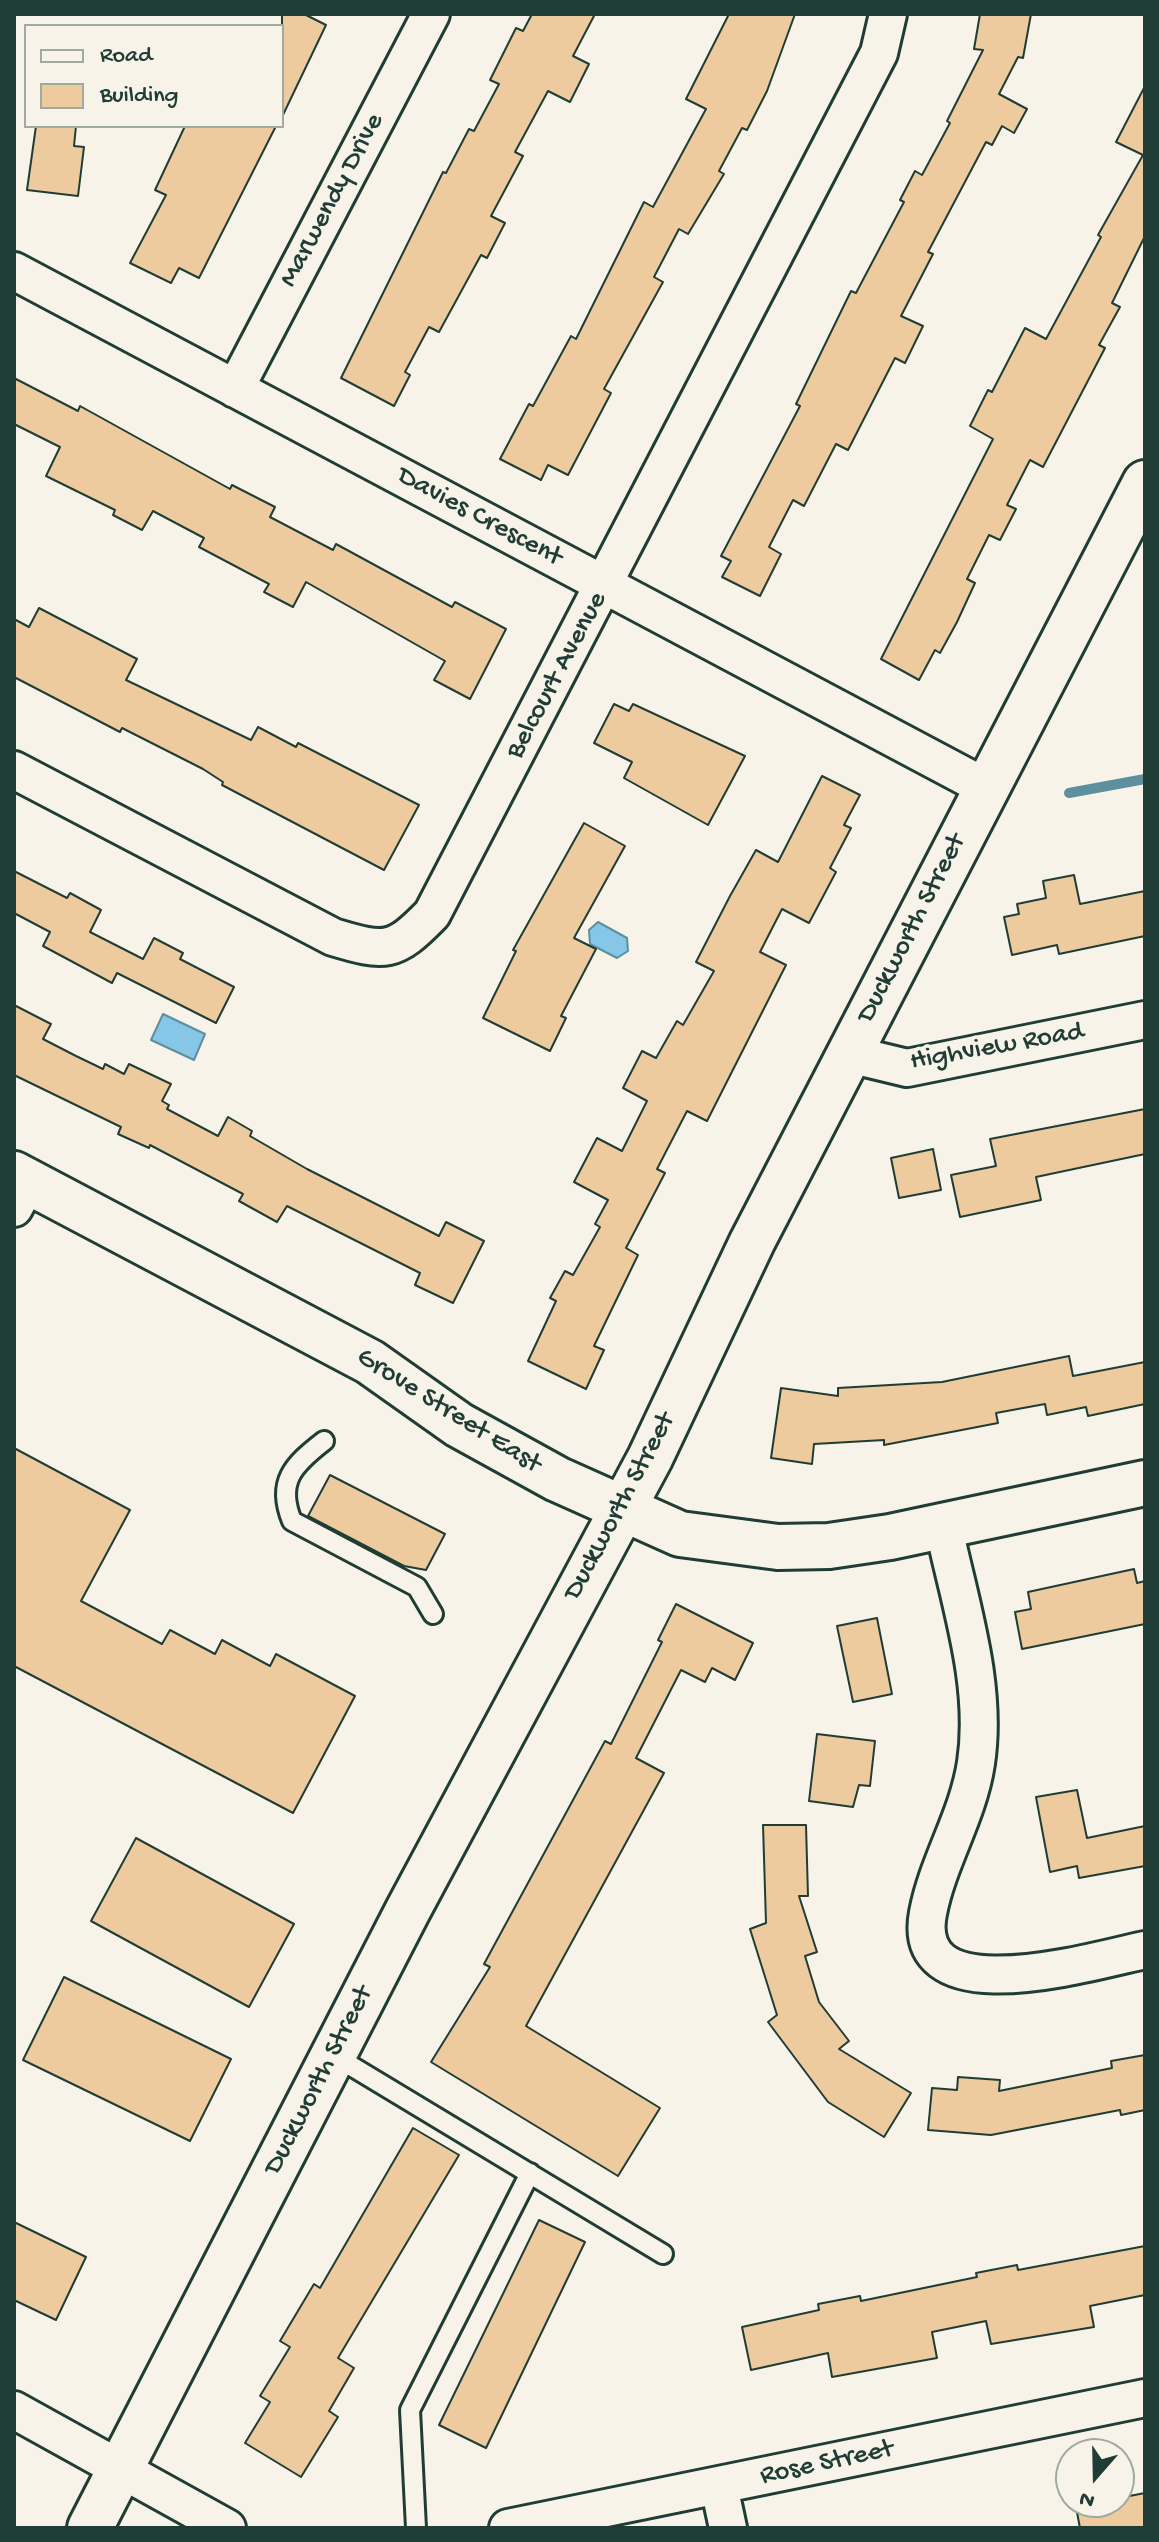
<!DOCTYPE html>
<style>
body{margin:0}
#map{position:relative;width:1159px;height:2542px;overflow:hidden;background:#f7f3e8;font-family:"Gochi Hand",sans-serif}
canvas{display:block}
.frame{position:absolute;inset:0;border:16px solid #1f3d34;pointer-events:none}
.legend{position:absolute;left:24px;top:24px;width:260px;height:104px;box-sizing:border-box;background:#f7f3e8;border:2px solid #a1aaa0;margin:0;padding:10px 14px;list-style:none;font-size:24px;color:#1f3d34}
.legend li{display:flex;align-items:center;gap:16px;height:40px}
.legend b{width:40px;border:2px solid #a1aaa0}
.north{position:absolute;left:1055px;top:2438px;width:80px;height:80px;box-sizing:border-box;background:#f7f3e8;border:2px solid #a1aaa0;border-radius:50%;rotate:200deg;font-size:22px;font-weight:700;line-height:32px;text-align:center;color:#1f3d34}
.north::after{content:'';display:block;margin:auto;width:28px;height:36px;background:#1f3d34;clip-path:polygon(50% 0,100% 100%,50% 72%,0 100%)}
</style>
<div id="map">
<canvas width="1159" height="2542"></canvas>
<div class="frame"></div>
<ul class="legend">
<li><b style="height:10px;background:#f7f3e8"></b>Road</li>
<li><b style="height:22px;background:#eeca9f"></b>Building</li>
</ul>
<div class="north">N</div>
</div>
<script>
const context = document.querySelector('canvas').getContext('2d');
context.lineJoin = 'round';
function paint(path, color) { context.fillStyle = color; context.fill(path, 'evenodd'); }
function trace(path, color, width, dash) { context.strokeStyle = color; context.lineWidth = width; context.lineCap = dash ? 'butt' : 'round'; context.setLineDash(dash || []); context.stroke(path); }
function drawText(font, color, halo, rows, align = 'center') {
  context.font = font + ' "Gochi Hand",sans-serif'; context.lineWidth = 7; context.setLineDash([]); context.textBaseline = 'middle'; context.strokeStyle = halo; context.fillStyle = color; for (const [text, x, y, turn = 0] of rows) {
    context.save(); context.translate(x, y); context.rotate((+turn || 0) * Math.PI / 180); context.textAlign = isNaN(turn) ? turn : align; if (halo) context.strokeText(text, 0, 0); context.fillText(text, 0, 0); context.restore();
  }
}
const water = new Path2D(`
 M 598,922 L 627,938 L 628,951 L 617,958 L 590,944 L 589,930 Z
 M 163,1014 L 205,1034 L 194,1060 L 151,1040 Z`);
paint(water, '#86c6e6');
trace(water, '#5d8f9f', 2);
trace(new Path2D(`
 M 1069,793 L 1145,779`), '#5d8f9f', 10);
const building = new Path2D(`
 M 282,14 L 304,14 L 326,25 L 282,117 Z
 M 532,14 L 595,14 L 573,56 L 589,64 L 570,102 L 548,91 L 515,152 L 523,156 L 491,216 L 505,223 L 487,258 L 481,255 L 439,332 L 429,327 L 405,372 L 410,375 L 394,406 L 341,378 L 443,172 L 446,173 L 469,129 L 474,131 L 499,84 L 490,80 L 516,28 L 523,31 Z
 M 729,14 L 795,14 L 767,91 L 747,130 L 742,128 L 719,171 L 724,174 L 688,234 L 679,229 L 654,277 L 663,282 L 604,389 L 611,393 L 568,475 L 548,465 L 541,480 L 500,459 L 529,404 L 533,406 L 571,336 L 576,339 L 644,202 L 653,207 L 706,109 L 686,99 Z
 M 980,14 L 1031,14 L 1023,58 L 1018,57 L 999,94 L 1027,109 L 1014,133 L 1002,126 L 992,145 L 986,142 L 928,252 L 933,254 L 901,316 L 923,326 L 905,363 L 895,358 L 848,450 L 836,444 L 804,506 L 793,500 L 769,547 L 781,554 L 760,596 L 722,577 L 731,561 L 721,556 L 800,406 L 796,404 L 851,291 L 856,293 L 904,202 L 900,200 L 915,171 L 922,175 L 950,123 L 947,121 L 983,50 L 974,49 Z
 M 1145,86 L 1145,236 L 1112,303 L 1120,307 L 1099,345 L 1105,348 L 1043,467 L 1030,460 L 1007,505 L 1016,509 L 1000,540 L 989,535 L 967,579 L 975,583 L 957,622 L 940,653 L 935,650 L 919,680 L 881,659 L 993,439 L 970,426 L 988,390 L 992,392 L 1025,328 L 1046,339 L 1101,237 L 1098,235 L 1143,155 L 1116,142 Z
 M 36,126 L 76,126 L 74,146 L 84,147 L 78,196 L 27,190 Z
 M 185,126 L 276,126 L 199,278 L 179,268 L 171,283 L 130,263 L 166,195 L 155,190 Z
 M 14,378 L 78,411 L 80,406 L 230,489 L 232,485 L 275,507 L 270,517 L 333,550 L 336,544 L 452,607 L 455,602 L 506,629 L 470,699 L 434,680 L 445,661 L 306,582 L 293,607 L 264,592 L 269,584 L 199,547 L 204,538 L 153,511 L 142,530 L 113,515 L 115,510 L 46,476 L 60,447 L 14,424 Z
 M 39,608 L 137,659 L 126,680 L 251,740 L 258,727 L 296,747 L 298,743 L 419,805 L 384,870 L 222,785 L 223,782 L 203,769 L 122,728 L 120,732 L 14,677 L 14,619 L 29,627 Z
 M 614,704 L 629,711 L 633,704 L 745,756 L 708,825 L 624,778 L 632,762 L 594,743 Z
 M 822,776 L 860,795 L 844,825 L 851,828 L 830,868 L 836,872 L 809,923 L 782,909 L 760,952 L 786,965 L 707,1121 L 687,1111 L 657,1169 L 665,1173 L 626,1248 L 638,1255 L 594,1346 L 604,1350 L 586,1389 L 528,1361 L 556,1301 L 550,1298 L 565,1271 L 573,1275 L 600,1227 L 595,1224 L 608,1200 L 574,1182 L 597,1138 L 622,1151 L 647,1101 L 623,1088 L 642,1051 L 656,1058 L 677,1021 L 683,1025 L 714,971 L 696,962 L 730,896 L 756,850 L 778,862 Z
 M 584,823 L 625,846 L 574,938 L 596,949 L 561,1016 L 566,1018 L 550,1051 L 483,1018 L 516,951 L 513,950 Z
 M 14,871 L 67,898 L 70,893 L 101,910 L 90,932 L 143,959 L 154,938 L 183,953 L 180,959 L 234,987 L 216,1023 L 117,973 L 112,983 L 43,946 L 50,932 L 14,913 Z
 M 1074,875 L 1080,904 L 1145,891 L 1145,936 L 1059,954 L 1057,945 L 1012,955 L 1004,917 L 1019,914 L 1017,904 L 1046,898 L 1043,881 Z
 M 14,1005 L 51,1024 L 43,1039 L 76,1056 L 103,1069 L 105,1064 L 124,1074 L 129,1064 L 171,1084 L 162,1101 L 169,1105 L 167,1109 L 218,1136 L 228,1117 L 252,1131 L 250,1136 L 307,1169 L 439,1236 L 446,1222 L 484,1241 L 453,1303 L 415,1285 L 420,1273 L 287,1206 L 277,1222 L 239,1201 L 243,1194 L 150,1145 L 149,1148 L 118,1134 L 121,1127 L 14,1075 Z
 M 1145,1109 L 1145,1154 L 1036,1177 L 1041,1200 L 960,1217 L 951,1175 L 996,1166 L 990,1139 Z
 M 933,1149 L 941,1190 L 899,1198 L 891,1158 Z
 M 1069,1356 L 1073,1376 L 1145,1362 L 1145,1404 L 1088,1416 L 1086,1407 L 1047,1415 L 1045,1404 L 996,1413 L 998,1423 L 884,1445 L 884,1440 L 814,1444 L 812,1464 L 771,1458 L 781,1388 L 838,1396 L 838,1388 L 942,1382 Z
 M 14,1448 L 130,1510 L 81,1601 L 162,1644 L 170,1630 L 215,1654 L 222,1640 L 270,1666 L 276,1654 L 355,1696 L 293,1813 L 14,1666 Z
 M 330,1475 L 445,1534 L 426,1570 L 404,1566 L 308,1516 Z
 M 1134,1569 L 1137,1583 L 1145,1581 L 1145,1624 L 1022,1649 L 1015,1612 L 1031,1609 L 1028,1592 Z
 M 676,1604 L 753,1643 L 735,1680 L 712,1668 L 705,1682 L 681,1670 L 636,1758 L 664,1773 L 526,2026 L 660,2108 L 618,2176 L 431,2062 L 490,1967 L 484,1964 L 605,1741 L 611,1744 L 662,1642 L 658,1640 Z
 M 877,1618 L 892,1694 L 853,1702 L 837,1626 Z
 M 817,1734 L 875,1741 L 870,1786 L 859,1785 L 853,1807 L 809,1801 Z
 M 1077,1790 L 1087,1838 L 1145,1826 L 1145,1866 L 1079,1878 L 1077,1866 L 1050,1872 L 1036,1797 Z
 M 763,1825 L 806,1825 L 808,1896 L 799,1896 L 817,1952 L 805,1956 L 819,2002 L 849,2041 L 839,2049 L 911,2093 L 884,2137 L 828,2102 L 768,2022 L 777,2015 L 750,1929 L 766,1923 Z
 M 136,1838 L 294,1924 L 249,2007 L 91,1921 Z
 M 64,1977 L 231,2059 L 190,2141 L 23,2060 Z
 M 1145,2055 L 1145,2110 L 1121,2115 L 1120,2110 L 991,2135 L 928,2130 L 932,2088 L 957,2090 L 958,2077 L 1000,2080 L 999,2091 L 1112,2068 L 1111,2061 Z
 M 413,2128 L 459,2155 L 338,2358 L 354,2368 L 329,2411 L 338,2417 L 301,2477 L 245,2443 L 270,2402 L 260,2396 L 290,2347 L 280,2341 L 314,2284 L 320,2288 Z
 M 539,2220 L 585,2242 L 486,2448 L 439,2425 Z
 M 14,2222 L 86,2257 L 56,2320 L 14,2300 Z
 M 1145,2246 L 1145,2295 L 1090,2306 L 1094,2327 L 991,2344 L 986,2321 L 932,2332 L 937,2358 L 832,2377 L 828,2353 L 751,2370 L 742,2327 L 819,2310 L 818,2304 L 860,2296 L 861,2301 L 977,2277 L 976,2273 L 1017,2265 L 1018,2270 Z
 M 1145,2493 L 1145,2528 L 1080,2528 L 1075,2502 L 1119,2502 L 1119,2498 Z`);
paint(building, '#eeca9f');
trace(building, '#1f3d34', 2);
const lane = new Path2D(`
 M 324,1441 C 293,1465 276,1482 292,1521 L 417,1587 L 433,1614
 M 333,2055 L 663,2254
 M 416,2528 L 410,2410 L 530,2173`);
const street = new Path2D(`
 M 14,271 L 987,788
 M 235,389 L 431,14
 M 14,770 L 333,937 C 386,953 394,953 432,914 L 879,53 L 888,14
 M 849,1054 L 907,1068 L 1145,1020
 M 14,1208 L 28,1182
 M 943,1524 C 959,1601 988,1684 976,1763 C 968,1816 938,1861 928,1913 C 908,2017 1096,1960 1145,1950
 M 14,2410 L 227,2528
 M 719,2486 L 728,2528
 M 508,2528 L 1145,2398`);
const secondary = new Path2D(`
 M 14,1174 L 370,1362 L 459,1425 L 557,1479 L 680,1534 L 778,1547 L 829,1546 L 890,1537 L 1145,1483
 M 90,2528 L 408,1910 L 650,1458 L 752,1242 L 1145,483`);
trace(lane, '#1f3d34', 24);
trace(street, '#1f3d34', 42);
trace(secondary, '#1f3d34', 50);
trace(lane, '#f7f3e8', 18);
trace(street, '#f7f3e8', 36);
trace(secondary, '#f7f3e8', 44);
drawText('28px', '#1f3d34', '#f7f3e8', [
 ["Marwendy Drive",333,201,-62],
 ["Davies Crescent",479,518,28],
 ["Belcourt Avenue",558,676,-62],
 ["Duckworth Street",913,929,-63],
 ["Highview Road",997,1048,-10],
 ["Grove Street East",448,1412,32],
 ["Duckworth Street",621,1507,-62],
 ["Duckworth Street",320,2081,-63],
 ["Rose Street",827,2464,-12]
]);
</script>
